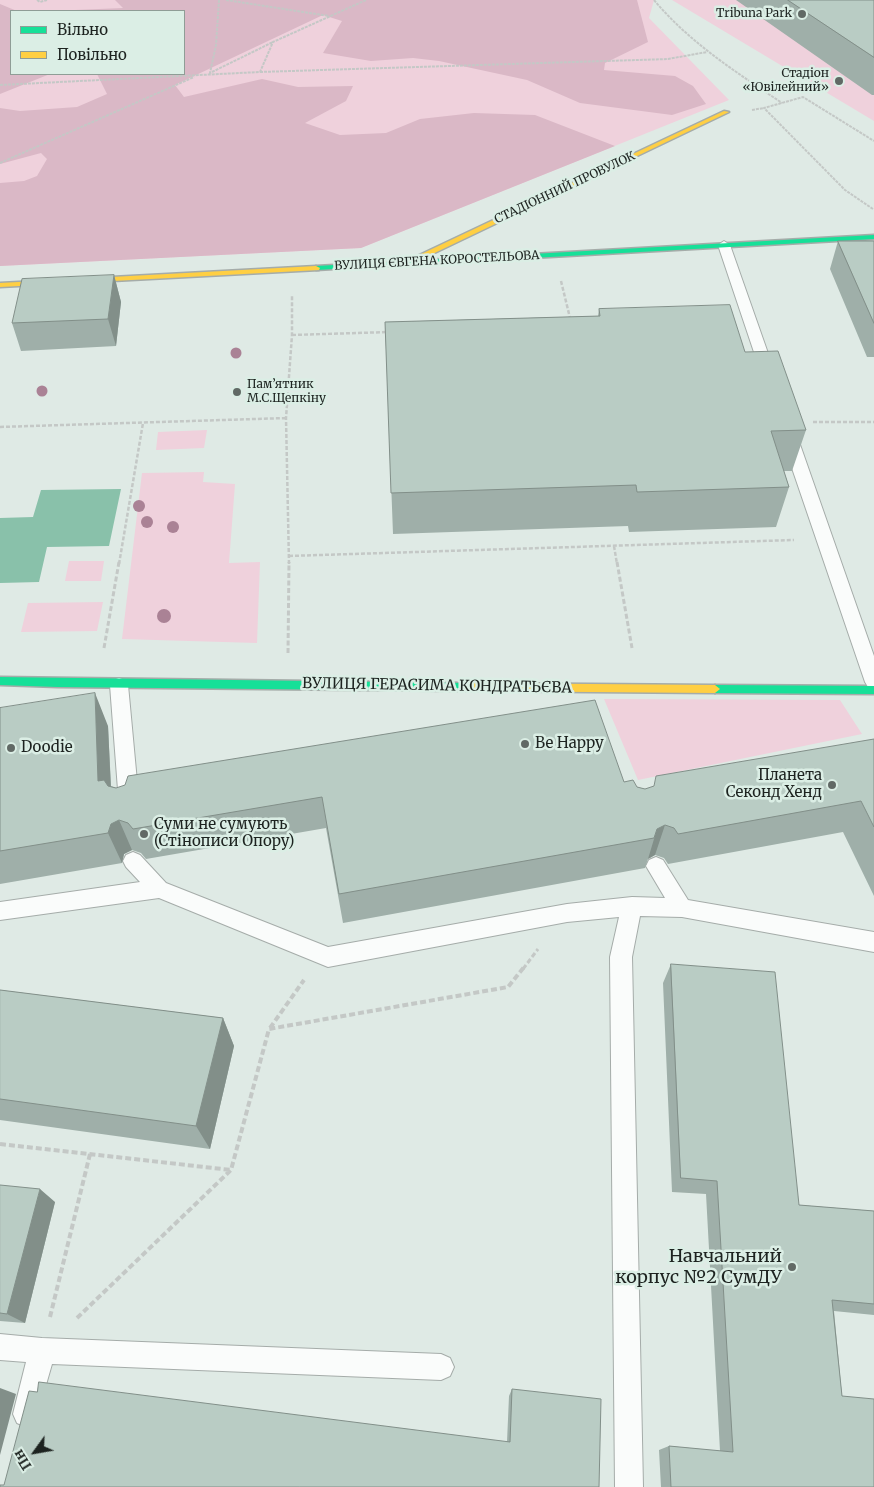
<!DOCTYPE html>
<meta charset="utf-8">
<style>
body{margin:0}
#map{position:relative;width:874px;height:1487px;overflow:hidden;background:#dfeae5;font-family:Merriweather,serif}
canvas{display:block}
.legend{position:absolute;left:10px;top:10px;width:175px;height:65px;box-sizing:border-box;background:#dbeee5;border:1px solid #8f9d96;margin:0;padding:6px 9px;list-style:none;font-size:15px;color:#1d2320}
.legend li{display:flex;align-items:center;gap:10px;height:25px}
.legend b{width:25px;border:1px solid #8f9d96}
.north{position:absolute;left:10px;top:1427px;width:50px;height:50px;-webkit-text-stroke:4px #dbeee5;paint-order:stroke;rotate:238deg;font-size:14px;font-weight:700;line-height:20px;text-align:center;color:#1d2320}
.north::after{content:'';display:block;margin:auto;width:18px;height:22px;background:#1d2320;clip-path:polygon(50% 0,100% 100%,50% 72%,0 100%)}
</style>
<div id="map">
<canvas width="874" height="1487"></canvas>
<ul class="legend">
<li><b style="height:6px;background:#16e098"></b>Вільно</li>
<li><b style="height:6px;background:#ffcf43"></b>Повільно</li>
</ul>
<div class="north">Пн</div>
</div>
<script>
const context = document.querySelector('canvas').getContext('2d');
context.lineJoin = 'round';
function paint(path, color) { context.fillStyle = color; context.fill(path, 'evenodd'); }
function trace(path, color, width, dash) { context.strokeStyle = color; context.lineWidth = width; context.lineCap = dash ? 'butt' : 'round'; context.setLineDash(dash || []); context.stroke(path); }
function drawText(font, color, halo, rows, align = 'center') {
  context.font = font + ' Merriweather,serif'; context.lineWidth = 5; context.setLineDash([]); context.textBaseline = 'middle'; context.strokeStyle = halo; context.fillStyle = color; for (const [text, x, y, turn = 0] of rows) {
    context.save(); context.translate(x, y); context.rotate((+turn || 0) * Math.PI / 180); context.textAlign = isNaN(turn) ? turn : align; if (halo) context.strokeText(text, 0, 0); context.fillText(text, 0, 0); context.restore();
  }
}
paint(new Path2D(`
 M 0,0 L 654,0 L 649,18 L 729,100 L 361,248 L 0,266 ZM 11,11 L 184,11 L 184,74 L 11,74 Z
 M 672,0 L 874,0 L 874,121 Z
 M 207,430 L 204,448 L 156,450 L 158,432 Z
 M 204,472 L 203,482 L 235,484 L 229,563 L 260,562 L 257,643 L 122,639 L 142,473 Z
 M 69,561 L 104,561 L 101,581 L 65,581 Z
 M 103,602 L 97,631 L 21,632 L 28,603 Z
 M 604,699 L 840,700 L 862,734 L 638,780 Z`), '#efd1dc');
paint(new Path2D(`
 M 115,0 L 637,0 L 648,42 L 605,63 L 604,70 L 675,76 L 693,86 L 706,104 L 672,115 L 580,103 L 527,80 L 439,61 L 413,58 L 371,61 L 323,53 L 342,21 L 323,15 L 175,85 L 184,97 L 262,79 L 298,87 L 353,86 L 346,101 L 305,123 L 340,135 L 386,133 L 420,119 L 474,113 L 535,115 L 615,146 L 361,248 L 0,266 L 0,183 L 24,181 L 37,176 L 47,159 L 41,153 L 0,164 L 0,108 L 20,111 L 77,107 L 107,94 L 97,74 L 184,74 L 184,11 L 51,11 L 123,8 Z
 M 0,4 L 17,11 L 11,11 L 11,74 L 50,74 L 0,94 Z`), '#dab8c6');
paint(new Path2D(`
 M 121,489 L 109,546 L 47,547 L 39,582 L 0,583 L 0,518 L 33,517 L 41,490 Z`), '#89c1aa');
const lane = new Path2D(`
 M 724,241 L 730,245 L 776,376 L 774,379 L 764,379 L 762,376 L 718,245 Z
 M 788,428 L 793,429 L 796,433 L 874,656 L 874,689 L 868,687 L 865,682 L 780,433 L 783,429 Z
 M 119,678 L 125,680 L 128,685 L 139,803 L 136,809 L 129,811 L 122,809 L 119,803 L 110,685 L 113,680 Z
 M 133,852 L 140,855 L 166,883 L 328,947 L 567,904 L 632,897 L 665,898 L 646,866 L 649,860 L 656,857 L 663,860 L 688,900 L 874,932 L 874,952 L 682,917 L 640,916 L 632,957 L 643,1487 L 615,1487 L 610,957 L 619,917 L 567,922 L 328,967 L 159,898 L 0,920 L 0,902 L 140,882 L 126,867 L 123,861 L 126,855 Z
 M 0,1334 L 42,1338 L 441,1354 L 450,1358 L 454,1367 L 450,1376 L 441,1380 L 52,1364 L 35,1423 L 26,1427 L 17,1423 L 13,1414 L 26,1362 L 0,1360 Z`);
const fast = new Path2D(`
 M 874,235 L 874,239 L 316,270 L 312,268 L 316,266 Z
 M 0,677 L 466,683 L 471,687 L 466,691 L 58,687 L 0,685 Z
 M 715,685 L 874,686 L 874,694 L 715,693 L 710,689 Z`);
const slow = new Path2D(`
 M 724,111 L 729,112 L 422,259 L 415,257 Z
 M 316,266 L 320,268 L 319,270 L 0,287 L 0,283 Z
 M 466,683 L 715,685 L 720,689 L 715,693 L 466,691 L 461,687 Z`);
trace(lane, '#a5aca9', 2);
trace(fast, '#a5aca9', 3);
trace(slow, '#a5aca9', 3);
trace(new Path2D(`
 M 37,0 L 40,2 L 47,0
 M 219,0 L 216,45 L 210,73 L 273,42
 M 226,0 L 329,16
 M 654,0 C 690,43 736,72 782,103
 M 260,72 L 668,59 L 707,52
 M 0,85 L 260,72 L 273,42 L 366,0
 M 752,110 L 764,108
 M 0,163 L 194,77
 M 873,209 L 845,190 L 764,108 L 803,97 L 874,141`), '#c4c8c6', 2, [3, 1]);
trace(new Path2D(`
 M 561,281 L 570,318
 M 292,335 L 388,332
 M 813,422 L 874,422
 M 0,427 L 286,418
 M 614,546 L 617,564
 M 289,556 L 794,540
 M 119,564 L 143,423
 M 289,564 L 286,418 L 292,335 L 292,295`), '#c4c8c6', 2.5, [4, 2]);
trace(new Path2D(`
 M 617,562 L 632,648
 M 104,648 L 119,562
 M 288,653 L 289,562
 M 523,969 L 538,949`), '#c4c8c6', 3, [5, 2.5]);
trace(new Path2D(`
 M 270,1028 L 304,980
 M 0,1144 L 231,1170
 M 50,1317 L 90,1154
 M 77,1318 L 231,1170 L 269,1029 L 508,987 L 524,967`), '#c4c8c6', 4, [6, 3]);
paint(lane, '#fafcfb');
paint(fast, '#16e098');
paint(slow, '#ffcf43');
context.fillStyle = '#aa8295';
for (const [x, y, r] of [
 [236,353,5.5],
 [42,391,5.5],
 [139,506,6],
 [147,522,6],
 [173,527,6],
 [164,616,7]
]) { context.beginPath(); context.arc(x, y, r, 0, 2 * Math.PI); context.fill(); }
paint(new Path2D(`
 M 736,0 L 874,0 L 874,95 L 872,95 Z
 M 838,241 L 874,241 L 874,357 L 867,357 L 830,269 Z
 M 114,275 L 121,302 L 116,346 L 21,351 L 12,323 Z
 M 599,309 L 745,352 L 806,430 L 792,471 L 784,471 L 789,487 L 776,527 L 629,532 L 628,526 L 393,534 L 385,322 L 598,316 Z
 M 0,708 L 108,726 L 111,786 L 116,788 L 624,782 L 637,787 L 645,789 L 874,739 L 874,896 L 843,832 L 668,864 L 664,858 L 655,855 L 648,859 L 645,868 L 343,923 L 326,828 L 146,859 L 141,853 L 132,850 L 124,854 L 122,863 L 0,884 Z
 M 671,964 L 799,1205 L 874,1211 L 874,1315 L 834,1311 L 842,1396 L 874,1487 L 661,1487 L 659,1450 L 669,1446 L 720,1451 L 706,1194 L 672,1192 L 663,983 Z
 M 0,990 L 223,1018 L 234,1046 L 210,1149 L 0,1120 Z
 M 0,1185 L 55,1202 L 25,1323 L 0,1321 Z
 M 512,1389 L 599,1487 L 507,1442 L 509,1396 Z`), '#9fafa9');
paint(new Path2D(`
 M 114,275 L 121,302 L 116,346 L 108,319 Z
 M 95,693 L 108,726 L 112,812 L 98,781 Z
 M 119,820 L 132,850 L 124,854 L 122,863 L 108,833 L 111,824 Z
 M 665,825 L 655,855 L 648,859 L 657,829 Z
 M 223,1018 L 234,1046 L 210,1149 L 196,1126 Z
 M 40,1189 L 55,1202 L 25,1323 L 7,1314 Z
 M 0,1388 L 16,1394 L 0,1455 Z`), '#828f89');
const building = new Path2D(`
 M 788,0 L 874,0 L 874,57 Z
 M 838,241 L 874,241 L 874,323 Z
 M 114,275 L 108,319 L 12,323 L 22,279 Z
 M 730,305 L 745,352 L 778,351 L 806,430 L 771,431 L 789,487 L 637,492 L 636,485 L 391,493 L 385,322 L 600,316 L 599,309 Z
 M 95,693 L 98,781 L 104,780 L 108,786 L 116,788 L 125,785 L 128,776 L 595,700 L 624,782 L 633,780 L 637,787 L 645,789 L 654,786 L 656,776 L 874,739 L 874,827 L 861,801 L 678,834 L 674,828 L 665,825 L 657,829 L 654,838 L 339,894 L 322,797 L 133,829 L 128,823 L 119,820 L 111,824 L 108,833 L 0,851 L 0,708 Z
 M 671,964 L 775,972 L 799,1205 L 874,1211 L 874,1304 L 832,1300 L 842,1396 L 874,1399 L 874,1487 L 671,1487 L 669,1446 L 733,1452 L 717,1181 L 681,1178 Z
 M 0,990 L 223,1018 L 196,1126 L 0,1099 Z
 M 0,1185 L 40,1189 L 7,1314 L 0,1313 Z
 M 39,1382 L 510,1442 L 512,1389 L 601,1399 L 599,1487 L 0,1487 L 0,1485 L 4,1485 L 29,1391 L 37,1392 Z`);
paint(building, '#b9ccc4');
trace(building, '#828f89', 1);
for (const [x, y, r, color] of [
 [802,14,5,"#616965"],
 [839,81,5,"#616965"],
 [237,392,5,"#616965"],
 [525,744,5,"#616965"],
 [11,748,5,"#616965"],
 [832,785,5,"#616965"],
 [144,834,5,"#616965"],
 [792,1267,5,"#616965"]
]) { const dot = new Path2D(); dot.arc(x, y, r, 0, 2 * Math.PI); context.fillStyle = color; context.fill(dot); trace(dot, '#dbeee5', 2); }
drawText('12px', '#1d2320', '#dbeee5', [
 ["Tribuna Park",792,14],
 ["Стадіон",829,74],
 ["«Ювілейний»",829,88],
 ["Пам’ятник",247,385,"left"],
 ["М.С.Щепкіну",247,399,"left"]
], 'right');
drawText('12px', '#1d2320', '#dbeee5', [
 ["СТАДІОННИЙ ПРОВУЛОК",565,188,-25],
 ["ВУЛИЦЯ ЄВГЕНА КОРОСТЕЛЬОВА",437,261,-3]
]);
drawText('15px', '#1d2320', '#dbeee5', [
 ["ВУЛИЦЯ ГЕРАСИМА КОНДРАТЬЄВА",437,686,1]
]);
drawText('15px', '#1d2320', '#dbeee5', [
 ["Be Happy",535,744],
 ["Doodie",21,748],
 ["Планета",822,776,"right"],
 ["Секонд Хенд",822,793,"right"],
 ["Суми не сумують",154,825],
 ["(Стінописи Опору)",154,842]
], 'left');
drawText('18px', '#1d2320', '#dbeee5', [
 ["Навчальний",782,1257],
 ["корпус №2 СумДУ",782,1278]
], 'right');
</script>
